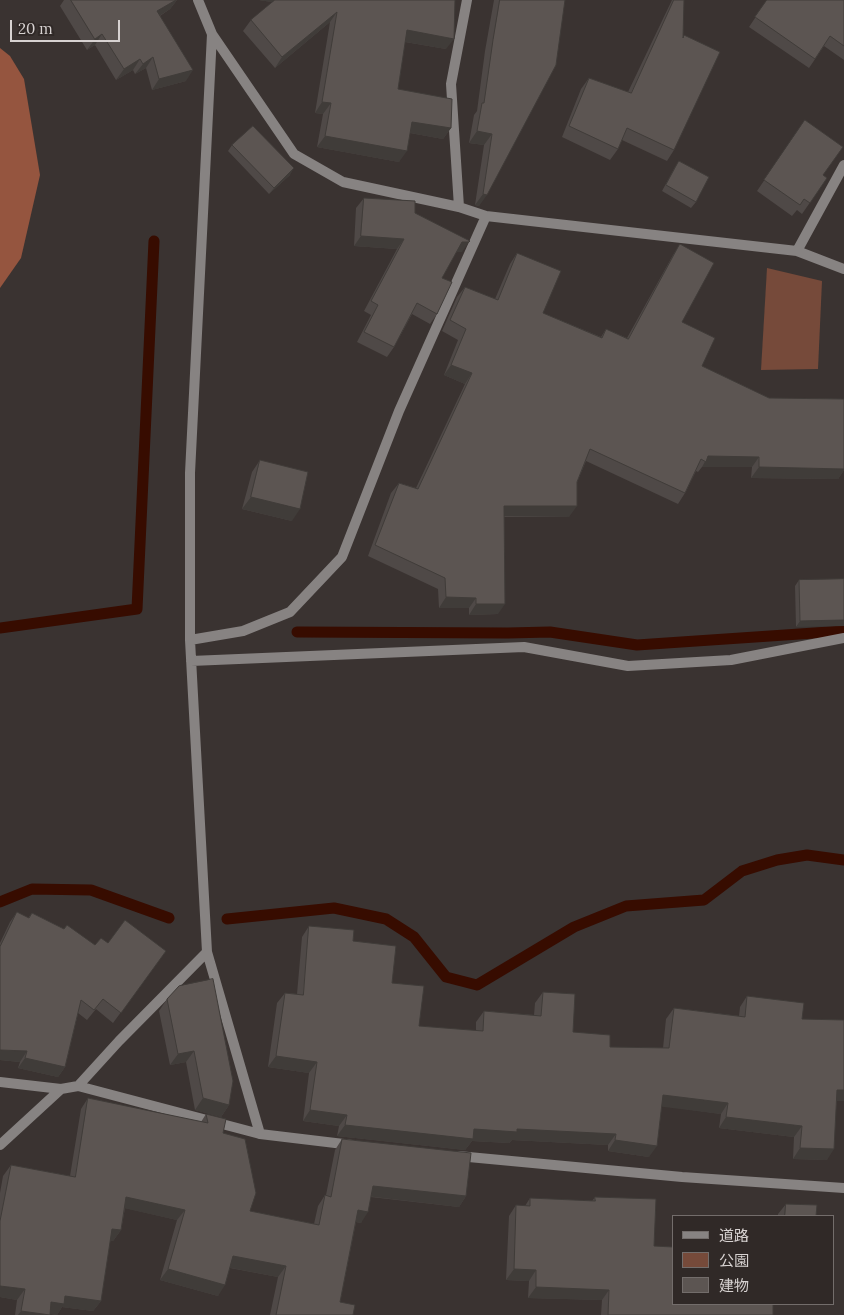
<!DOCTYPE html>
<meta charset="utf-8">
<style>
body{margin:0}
#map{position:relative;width:844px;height:1315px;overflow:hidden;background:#3a3331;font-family:Lora,"Noto Sans JP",serif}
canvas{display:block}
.legend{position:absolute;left:672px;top:1215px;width:162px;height:90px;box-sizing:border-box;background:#302927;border:1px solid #736d6b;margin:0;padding:6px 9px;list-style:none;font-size:15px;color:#d7d2d1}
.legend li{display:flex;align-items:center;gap:10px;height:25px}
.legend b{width:25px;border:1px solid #736d6b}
.scale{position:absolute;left:10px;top:20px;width:110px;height:22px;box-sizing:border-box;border:2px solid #d7d2d1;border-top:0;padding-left:6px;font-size:15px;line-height:18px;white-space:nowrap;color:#d7d2d1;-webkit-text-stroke:4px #302927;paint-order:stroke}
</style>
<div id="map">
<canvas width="844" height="1315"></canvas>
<ul class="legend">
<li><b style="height:6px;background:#878382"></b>道路</li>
<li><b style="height:14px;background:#764a3a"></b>公園</li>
<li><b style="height:14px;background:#5c5552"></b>建物</li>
</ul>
<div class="scale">20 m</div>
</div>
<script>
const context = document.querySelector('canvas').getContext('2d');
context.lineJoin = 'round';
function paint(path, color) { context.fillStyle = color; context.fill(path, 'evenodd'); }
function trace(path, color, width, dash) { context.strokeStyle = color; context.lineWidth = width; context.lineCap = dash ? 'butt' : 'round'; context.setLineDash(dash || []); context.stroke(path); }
paint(new Path2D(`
 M 767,268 L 822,281 L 818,369 L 761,370 Z`), '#764a3a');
paint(new Path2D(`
 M 0,48 L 10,56 L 24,79 L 40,175 L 21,258 L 0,288 Z`), '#95553f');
trace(new Path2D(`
 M 0,628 L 137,609 L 154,241
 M 297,632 L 508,633 L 550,632 L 637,645 L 844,631
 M 0,902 L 32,889 L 91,890 L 169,918
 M 227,919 L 334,908 L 386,919 L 414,937 L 446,977 L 477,985 L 574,927 L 626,906 L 704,900 L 742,871 L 777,860 L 807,855 L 844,860`), '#370c00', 11);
trace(new Path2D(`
 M 198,0 L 212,34 L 294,154 L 343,182 L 459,207 L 486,216 L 797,251 L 844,269
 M 212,34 L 190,473 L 190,640 L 207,952 L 260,1134 L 352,1145
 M 459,207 L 451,84 L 467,0
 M 797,251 L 844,165
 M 190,640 L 243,631 L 290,612 L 342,557 L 399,411 L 486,216
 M 191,661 L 524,647 L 628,666 L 731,660 L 844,638
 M 0,1082 L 61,1089 L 78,1086 L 119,1041 L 207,952
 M 78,1086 L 260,1134
 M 0,1145 L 61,1089
 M 458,1156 L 682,1177 L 844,1188`), '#878382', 10);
paint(new Path2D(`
 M 64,0 L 177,0 L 170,9 L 160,16 L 186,81 L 152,90 L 146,68 L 135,74 L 133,70 L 116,80 L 95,45 L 87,50 L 60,6 Z
 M 259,0 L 455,0 L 446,49 L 405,42 L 398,89 L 451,128 L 443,139 L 410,133 L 399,162 L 317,147 L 323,114 L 315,113 L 330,22 L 275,68 L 243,31 L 251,20 L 272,2 Z
 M 494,0 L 565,0 L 479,206 L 475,205 L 484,145 L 469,143 L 474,115 L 477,111 L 485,51 Z
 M 672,0 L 684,0 L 674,150 L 667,161 L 622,140 L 618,149 L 610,160 L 562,137 L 581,89 L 589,78 L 628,92 Z
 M 767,0 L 844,0 L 844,60 L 824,46 L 809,68 L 749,27 Z
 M 805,120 L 823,175 L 827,178 L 802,214 L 797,210 L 792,216 L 757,191 Z
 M 232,145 L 290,175 L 269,194 L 228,151 Z
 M 679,161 L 696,202 L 691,208 L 662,191 L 675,167 Z
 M 364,198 L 415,213 L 462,252 L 456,252 L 442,278 L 437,314 L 430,324 L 412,314 L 394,347 L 387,357 L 357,342 L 371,315 L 364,311 L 397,249 L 354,246 L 356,208 Z
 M 680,244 L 682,322 L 702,366 L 769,398 L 844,399 L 844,470 L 838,479 L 751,478 L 752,467 L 702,467 L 698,472 L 696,471 L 685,493 L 678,504 L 586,461 L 577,482 L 569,517 L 504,517 L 498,614 L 469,615 L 469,608 L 439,608 L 438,589 L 368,556 L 391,493 L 399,483 L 416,488 L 465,384 L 444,375 L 458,340 L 442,331 L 457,297 L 465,287 L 495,299 L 510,264 L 517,253 L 543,313 L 601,337 L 606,329 L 627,338 L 673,255 Z
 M 260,460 L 292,521 L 242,509 L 252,472 Z
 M 844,579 L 796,627 L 795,586 L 799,580 Z
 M 17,912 L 28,918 L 32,913 L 95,945 L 108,943 L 166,951 L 113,1023 L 96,1009 L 87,1020 L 78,1013 L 65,1067 L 58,1077 L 18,1068 L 20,1062 L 0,1060 L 0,943 L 10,922 Z
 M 309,926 L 353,941 L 392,983 L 419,1026 L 476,1031 L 476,1022 L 484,1011 L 534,1015 L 535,1003 L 543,992 L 573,1032 L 610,1047 L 663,1048 L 666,1019 L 674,1008 L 739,1016 L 740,1007 L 747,996 L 802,1019 L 844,1101 L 837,1101 L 827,1160 L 793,1159 L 794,1137 L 719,1128 L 721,1114 L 662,1106 L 649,1157 L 608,1151 L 608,1145 L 512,1140 L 509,1143 L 472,1141 L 465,1150 L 337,1136 L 339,1126 L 303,1121 L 309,1073 L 268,1067 L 277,1003 L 285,993 L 297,994 L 302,937 Z
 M 167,999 L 229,1105 L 221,1117 L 195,1110 L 186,1062 L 170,1065 L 159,1011 Z
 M 88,1098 L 201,1122 L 206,1114 L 223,1133 L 250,1211 L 314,1224 L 318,1206 L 325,1195 L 326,1195 L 335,1150 L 342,1139 L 466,1196 L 459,1207 L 371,1197 L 361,1223 L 356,1222 L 340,1302 L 353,1315 L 270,1315 L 278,1277 L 230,1268 L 218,1296 L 160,1280 L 177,1220 L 125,1208 L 121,1230 L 113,1241 L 110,1240 L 101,1301 L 93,1311 L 62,1307 L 57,1315 L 50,1314 L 50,1315 L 15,1315 L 17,1300 L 0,1297 L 0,1193 L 3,1176 L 11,1165 L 70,1176 L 81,1109 Z
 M 595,1197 L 654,1246 L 773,1315 L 601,1315 L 602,1300 L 528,1298 L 529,1281 L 506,1280 L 509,1216 L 516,1205 L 525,1206 L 530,1198 L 592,1201 Z
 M 786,1204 L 816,1216 L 778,1216 L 778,1214 Z`), '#4f4947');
paint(new Path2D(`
 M 176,0 L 177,0 L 170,9 L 150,22 L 157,11 Z
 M 259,0 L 279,0 L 277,3 Z
 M 337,12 L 330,22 L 275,68 L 282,57 Z
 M 407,30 L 454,39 L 446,49 L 400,41 Z
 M 102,34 L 95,45 L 87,50 L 95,39 Z
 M 153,57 L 146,68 L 135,74 L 143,64 Z
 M 140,59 L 133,70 L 116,80 L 124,69 Z
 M 193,70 L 186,81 L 152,90 L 159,79 Z
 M 322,102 L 331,103 L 323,114 L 315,113 Z
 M 412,122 L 451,128 L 443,139 L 405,132 Z
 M 477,131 L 492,134 L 484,145 L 469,143 Z
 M 325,136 L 407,151 L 399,162 L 317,147 Z
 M 294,168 L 290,175 L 269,194 L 274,188 Z
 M 483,194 L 487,195 L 479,206 L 475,205 Z
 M 361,236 L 404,239 L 397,249 L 354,246 Z
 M 462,242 L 469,242 L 462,252 L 455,252 Z
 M 451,365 L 472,373 L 465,384 L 444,375 Z
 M 708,456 L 759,457 L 752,467 L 702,467 Z
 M 759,467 L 844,469 L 844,470 L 838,479 L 751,478 Z
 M 251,497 L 300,509 L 292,521 L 242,509 Z
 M 504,506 L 577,506 L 569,517 L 497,516 Z
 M 446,597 L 476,598 L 469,608 L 439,608 Z
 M 476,604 L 505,604 L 498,614 L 469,615 Z
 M 844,620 L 844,626 L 796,627 L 800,621 Z
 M 0,1050 L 27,1051 L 20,1062 L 0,1060 Z
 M 194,1051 L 186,1062 L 170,1065 L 178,1054 Z
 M 276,1056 L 317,1062 L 309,1073 L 268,1067 Z
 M 25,1058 L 65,1067 L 58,1077 L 18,1068 Z
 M 837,1090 L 844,1090 L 844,1101 L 830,1101 Z
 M 663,1095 L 728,1103 L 721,1114 L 656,1106 Z
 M 203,1098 L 229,1105 L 221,1117 L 195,1110 Z
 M 310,1110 L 347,1115 L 339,1126 L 303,1121 Z
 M 726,1117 L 802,1126 L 794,1137 L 719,1128 Z
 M 345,1125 L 474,1129 L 517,1129 L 616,1134 L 608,1145 L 512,1140 L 509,1143 L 472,1141 L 465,1150 L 337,1136 Z
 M 615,1140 L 657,1146 L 649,1157 L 608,1151 Z
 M 800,1148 L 834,1149 L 827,1160 L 793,1159 Z
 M 373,1186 L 466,1196 L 459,1207 L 366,1196 Z
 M 126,1197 L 185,1210 L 177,1220 L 119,1207 Z
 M 358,1210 L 368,1212 L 361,1223 L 351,1221 Z
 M 112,1229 L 121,1230 L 113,1241 L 105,1239 Z
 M 233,1256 L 286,1266 L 278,1277 L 226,1267 Z
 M 168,1269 L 225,1285 L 218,1296 L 160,1280 Z
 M 514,1269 L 536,1270 L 529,1281 L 506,1280 Z
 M 0,1286 L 25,1289 L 17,1300 L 0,1297 Z
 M 536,1287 L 609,1290 L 602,1300 L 528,1298 Z
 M 65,1296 L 101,1301 L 93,1311 L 62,1307 L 57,1315 L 44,1313 L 51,1302 Z
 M 21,1311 L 50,1315 L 18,1315 Z`), '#403c39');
const building = new Path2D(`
 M 71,0 L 176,0 L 157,11 L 193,70 L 159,79 L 153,57 L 143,64 L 140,59 L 124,69 L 102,34 L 95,39 Z
 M 275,0 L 455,0 L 454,39 L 407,30 L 398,89 L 452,99 L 451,128 L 412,122 L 407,151 L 325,136 L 331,103 L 322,102 L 337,12 L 282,57 L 251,20 Z
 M 500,0 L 565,0 L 556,65 L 487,195 L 483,194 L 492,134 L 477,131 L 482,103 L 484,103 L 493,40 Z
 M 674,0 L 684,0 L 683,38 L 684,35 L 720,52 L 674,150 L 627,128 L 618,149 L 569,126 L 589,78 L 631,93 Z
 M 767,0 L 844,0 L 844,46 L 830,36 L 815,59 L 755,17 Z
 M 805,120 L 843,147 L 823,175 L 827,178 L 810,203 L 804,199 L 800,205 L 764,180 Z
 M 253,126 L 294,168 L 274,188 L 232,145 Z
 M 679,161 L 709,177 L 696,202 L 666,185 Z
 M 364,198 L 415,201 L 415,213 L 470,241 L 469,242 L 462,242 L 442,278 L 452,282 L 437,314 L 417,303 L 394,347 L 364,332 L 378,305 L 371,301 L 404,239 L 361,236 Z
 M 680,244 L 714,263 L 682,322 L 715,338 L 702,366 L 769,398 L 844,399 L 844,469 L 759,467 L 759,457 L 708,456 L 706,462 L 701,459 L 685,493 L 590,449 L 577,482 L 577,506 L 504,506 L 505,604 L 476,604 L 476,598 L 446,597 L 445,578 L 375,545 L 399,483 L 418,489 L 472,373 L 451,365 L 466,329 L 450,320 L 465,287 L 498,300 L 517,253 L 561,271 L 543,313 L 602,338 L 606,329 L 628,339 Z
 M 260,460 L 308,472 L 300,509 L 251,497 Z
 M 844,579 L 844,620 L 800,621 L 799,580 Z
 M 17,912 L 29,918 L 32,913 L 64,929 L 67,925 L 95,945 L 101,938 L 108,943 L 125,920 L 166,951 L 121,1013 L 103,999 L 94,1010 L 81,1000 L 65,1067 L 25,1058 L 27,1051 L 0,1050 L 0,947 Z
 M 309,926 L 354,930 L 353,941 L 396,946 L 392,983 L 424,986 L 419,1026 L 483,1031 L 484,1011 L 541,1016 L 543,992 L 575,994 L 573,1032 L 610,1035 L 610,1047 L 669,1048 L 674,1008 L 745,1017 L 747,996 L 804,1003 L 802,1019 L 844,1020 L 844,1090 L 837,1090 L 834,1149 L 800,1148 L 802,1126 L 726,1117 L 728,1103 L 663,1095 L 657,1146 L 615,1140 L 616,1134 L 517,1129 L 517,1132 L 474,1129 L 473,1139 L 345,1125 L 347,1115 L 310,1110 L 317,1062 L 276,1056 L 285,993 L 303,995 Z
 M 213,979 L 233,1081 L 229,1105 L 203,1098 L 194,1051 L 178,1054 L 167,999 L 179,986 Z
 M 88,1098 L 208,1123 L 206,1114 L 226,1119 L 223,1133 L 245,1139 L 256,1193 L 250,1211 L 319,1225 L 325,1195 L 331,1197 L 342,1139 L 471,1153 L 466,1196 L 373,1186 L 368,1212 L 358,1210 L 340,1302 L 355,1305 L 353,1315 L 276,1315 L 286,1266 L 233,1256 L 225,1285 L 168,1269 L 185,1210 L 126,1197 L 121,1230 L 112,1229 L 101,1301 L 65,1296 L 64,1304 L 51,1302 L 50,1315 L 21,1311 L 25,1289 L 0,1286 L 0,1221 L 11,1165 L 75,1177 Z
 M 595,1197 L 656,1199 L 654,1246 L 673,1247 L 673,1304 L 773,1304 L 773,1315 L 608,1315 L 609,1290 L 536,1287 L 536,1270 L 514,1269 L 516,1205 L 530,1206 L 530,1198 L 595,1201 Z
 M 786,1204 L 817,1205 L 816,1216 L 785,1216 Z`);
paint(building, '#5c5552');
trace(building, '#403c39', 1);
</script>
